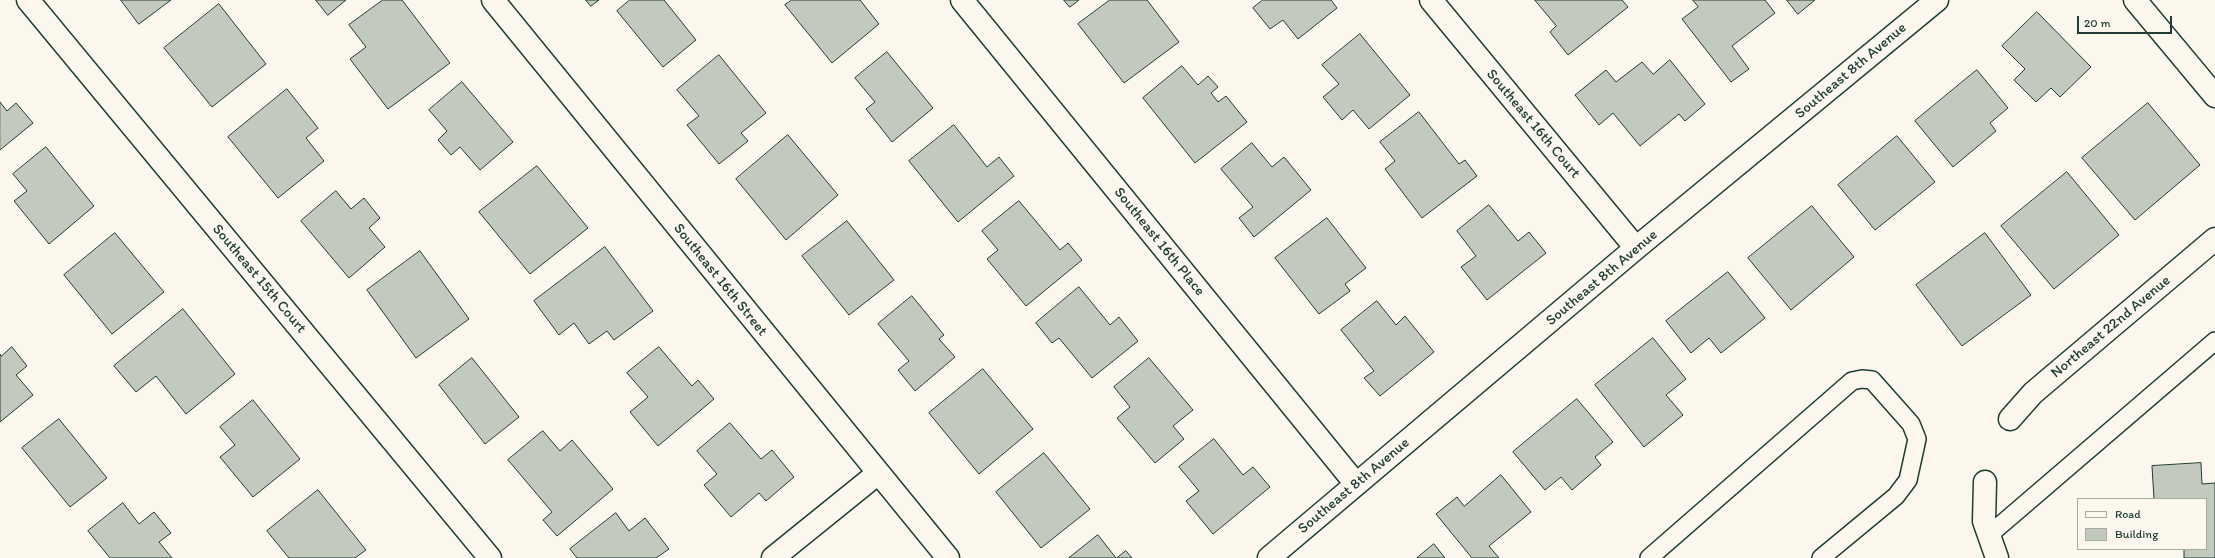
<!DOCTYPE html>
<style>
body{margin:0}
#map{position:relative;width:2215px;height:558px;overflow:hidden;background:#fbf7ec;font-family:Itim,sans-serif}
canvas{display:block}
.legend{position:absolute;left:2077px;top:498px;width:130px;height:52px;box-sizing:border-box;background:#fbf7ec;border:1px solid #a3ada2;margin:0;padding:5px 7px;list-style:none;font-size:12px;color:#1f3d34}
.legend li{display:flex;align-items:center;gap:8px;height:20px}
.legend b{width:20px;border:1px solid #a3ada2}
.scale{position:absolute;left:2077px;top:16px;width:95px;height:18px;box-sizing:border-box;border:2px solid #1f3d34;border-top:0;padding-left:5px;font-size:12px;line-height:14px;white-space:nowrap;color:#1f3d34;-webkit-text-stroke:3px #fbf7ec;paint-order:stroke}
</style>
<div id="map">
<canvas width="2215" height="558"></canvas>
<ul class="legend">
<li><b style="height:5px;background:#fbf7ec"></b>Road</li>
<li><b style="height:11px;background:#c4c9be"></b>Building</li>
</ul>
<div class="scale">20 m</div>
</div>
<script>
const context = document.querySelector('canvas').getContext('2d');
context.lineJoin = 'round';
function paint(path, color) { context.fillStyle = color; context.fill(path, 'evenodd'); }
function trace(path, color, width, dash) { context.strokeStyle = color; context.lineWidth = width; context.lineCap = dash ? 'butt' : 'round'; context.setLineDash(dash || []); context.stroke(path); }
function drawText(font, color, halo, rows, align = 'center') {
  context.font = font + ' Itim,sans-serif'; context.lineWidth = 4; context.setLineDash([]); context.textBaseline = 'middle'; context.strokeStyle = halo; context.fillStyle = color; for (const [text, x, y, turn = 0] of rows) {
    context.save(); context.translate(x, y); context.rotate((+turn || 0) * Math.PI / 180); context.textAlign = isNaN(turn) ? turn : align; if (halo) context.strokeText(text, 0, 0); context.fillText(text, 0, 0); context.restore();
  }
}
const building = new Path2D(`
 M 121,0 L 171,0 L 139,24 Z
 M 316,0 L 346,0 L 328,15 Z
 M 383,0 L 402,0 L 450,63 L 388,109 L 350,59 L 366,47 L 349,25 Z
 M 586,0 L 599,0 L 591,6 Z
 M 630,0 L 664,0 L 696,40 L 663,67 L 617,11 Z
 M 792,0 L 860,0 L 879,24 L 832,63 L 785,5 Z
 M 1064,0 L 1079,0 L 1070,7 Z
 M 1110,0 L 1147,0 L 1179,42 L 1124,83 L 1078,24 Z
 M 1263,0 L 1331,0 L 1337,8 L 1298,39 L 1283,20 L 1270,29 L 1253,8 Z
 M 1535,0 L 1622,0 L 1628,7 L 1568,55 L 1550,32 L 1556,26 Z
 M 1693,0 L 1765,0 L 1775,13 L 1732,46 L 1749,69 L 1731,82 L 1682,19 L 1698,7 Z
 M 1787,0 L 1815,0 L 1798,14 Z
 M 219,4 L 266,64 L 212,107 L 164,48 Z
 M 2037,12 L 2091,67 L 2060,97 L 2051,88 L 2036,102 L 2014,80 L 2025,69 L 2002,46 Z
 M 1360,34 L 1410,95 L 1369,129 L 1353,110 L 1342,120 L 1323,97 L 1339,84 L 1322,65 Z
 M 887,52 L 933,108 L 892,142 L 866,109 L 875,102 L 855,78 Z
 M 719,55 L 766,113 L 741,133 L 748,141 L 719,164 L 687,125 L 699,116 L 677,90 Z
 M 1670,60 L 1705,104 L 1685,121 L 1679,114 L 1640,146 L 1613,113 L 1599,125 L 1575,95 L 1606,70 L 1616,82 L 1642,62 L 1653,74 Z
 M 1182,66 L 1198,85 L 1208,76 L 1218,87 L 1211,93 L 1218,102 L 1226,96 L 1247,122 L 1195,163 L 1143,98 Z
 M 1977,70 L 2008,108 L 1990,123 L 1996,131 L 1953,167 L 1915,121 Z
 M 462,82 L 513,142 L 480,170 L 460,147 L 451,155 L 438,140 L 447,131 L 429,110 Z
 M 287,89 L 318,128 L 306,138 L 324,161 L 278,198 L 228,137 Z
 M 0,102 L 7,111 L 16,103 L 33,123 L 0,150 Z
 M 2148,103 L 2200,165 L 2135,220 L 2082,158 Z
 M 1419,112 L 1459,164 L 1465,160 L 1477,176 L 1422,218 L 1385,169 L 1395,161 L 1380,142 Z
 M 954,125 L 987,167 L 999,157 L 1014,176 L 958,222 L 909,161 Z
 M 788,135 L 838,195 L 786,240 L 736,179 Z
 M 1897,136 L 1935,182 L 1875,230 L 1838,185 Z
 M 1252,143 L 1272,167 L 1284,157 L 1311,190 L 1254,237 L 1239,218 L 1253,207 L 1221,169 Z
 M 46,147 L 94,206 L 49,244 L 14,201 L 27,191 L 13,174 Z
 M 537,166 L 588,228 L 530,274 L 479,212 Z
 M 2067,172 L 2119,235 L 2054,289 L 2001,226 Z
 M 336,191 L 351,209 L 364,198 L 380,218 L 369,228 L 385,247 L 349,278 L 301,221 Z
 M 1019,201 L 1060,250 L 1068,243 L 1082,260 L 1026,306 L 987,259 L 998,250 L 982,231 Z
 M 1489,205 L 1518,241 L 1529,232 L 1546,253 L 1487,300 L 1461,267 L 1476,256 L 1457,231 Z
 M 1812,206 L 1854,257 L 1791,310 L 1748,258 Z
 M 1327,218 L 1366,268 L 1345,284 L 1350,291 L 1319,314 L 1275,258 Z
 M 847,221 L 894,280 L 849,315 L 802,256 Z
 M 115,233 L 164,292 L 112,334 L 64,275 Z
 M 1985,233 L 2031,295 L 1962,346 L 1916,285 Z
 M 605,247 L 653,311 L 614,340 L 607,331 L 589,344 L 574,323 L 559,335 L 534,301 Z
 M 420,251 L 469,319 L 416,358 L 367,290 Z
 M 1728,272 L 1765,318 L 1721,353 L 1709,338 L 1691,353 L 1666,321 Z
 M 1079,287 L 1110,325 L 1119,317 L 1138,341 L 1092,378 L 1059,338 L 1052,343 L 1036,323 Z
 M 912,296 L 944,335 L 939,339 L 955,357 L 915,391 L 898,370 L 909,361 L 878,324 Z
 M 1377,301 L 1396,325 L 1405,316 L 1434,352 L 1380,396 L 1364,378 L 1374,371 L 1341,330 Z
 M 183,309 L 235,374 L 186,414 L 156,376 L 136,392 L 114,366 Z
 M 1653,338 L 1686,379 L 1666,395 L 1683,415 L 1644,447 L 1595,385 Z
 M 12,347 L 27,366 L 16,375 L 33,395 L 0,422 L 0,354 L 1,356 Z
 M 659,347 L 692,386 L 698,380 L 714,399 L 658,446 L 630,412 L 648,397 L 627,373 Z
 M 472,358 L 519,417 L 485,444 L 439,385 Z
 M 1149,358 L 1193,410 L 1173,426 L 1184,439 L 1155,463 L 1117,418 L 1130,407 L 1114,387 Z
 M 983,369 L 1033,429 L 979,474 L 929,413 Z
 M 1577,399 L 1613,442 L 1595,457 L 1601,465 L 1572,490 L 1561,477 L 1545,490 L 1513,452 Z
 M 253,400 L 300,459 L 253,497 L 220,457 L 235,445 L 220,427 Z
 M 59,419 L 107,478 L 70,507 L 22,448 Z
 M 730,423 L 761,459 L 772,450 L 794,477 L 766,501 L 759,493 L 731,517 L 704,485 L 717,474 L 697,451 Z
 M 543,431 L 560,451 L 572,440 L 613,489 L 557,536 L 543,520 L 552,512 L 508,460 Z
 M 1214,439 L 1243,475 L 1253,467 L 1270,487 L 1213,534 L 1186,501 L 1199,491 L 1179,467 Z
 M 1044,453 L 1090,509 L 1041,548 L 996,492 Z
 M 2201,463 L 2202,484 L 2215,483 L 2215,558 L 2184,558 L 2184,549 L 2206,549 L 2206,499 L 2154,499 L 2152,466 Z
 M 1501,475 L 1531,512 L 1489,546 L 1499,558 L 1472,558 L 1436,514 L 1457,497 L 1464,506 Z
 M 318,490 L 366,550 L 355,558 L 289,558 L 267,531 Z
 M 123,503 L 139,524 L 154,512 L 171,533 L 159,542 L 172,558 L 110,558 L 88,531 Z
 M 616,513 L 629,531 L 645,518 L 669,549 L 656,558 L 577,558 L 570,549 Z
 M 1098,535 L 1116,558 L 1069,558 Z
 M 1434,544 L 1445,558 L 1417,558 Z
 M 1126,551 L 1132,558 L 1117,558 Z`);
paint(building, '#c4c9be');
trace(building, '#1f3d34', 1);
const service = new Path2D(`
 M 1989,535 L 2215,341
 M 1649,558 L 1852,381 L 1862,379 L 1872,380 L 1911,424 L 1917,439 L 1908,480 L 1896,496 L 1821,558`);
const minor = new Path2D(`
 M 28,0 L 490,558
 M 493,0 L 948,558
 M 962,0 L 1356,484
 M 1431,0 L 1636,248
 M 2135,0 L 2215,96
 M 2010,419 L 2033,393 L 2215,239
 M 1985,482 L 1984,521 L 1997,558
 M 773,558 L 877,474
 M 1269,558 L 1636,248 L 1937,0`);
trace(service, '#1f3d34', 20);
trace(minor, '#1f3d34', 25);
trace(service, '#fbf7ec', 17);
trace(minor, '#fbf7ec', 22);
drawText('15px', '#1f3d34', '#fbf7ec', [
 ["Southeast 8th Avenue",1851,71,-40],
 ["Southeast 16th Court",1533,124,50],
 ["Southeast 16th Place",1159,242,51],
 ["Southeast 8th Avenue",1602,278,-40],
 ["Southeast 15th Court",259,279,50],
 ["Southeast 16th Street",720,280,51],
 ["Northeast 22nd Avenue",2111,327,-40],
 ["Southeast 8th Avenue",1354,486,-40]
]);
</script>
